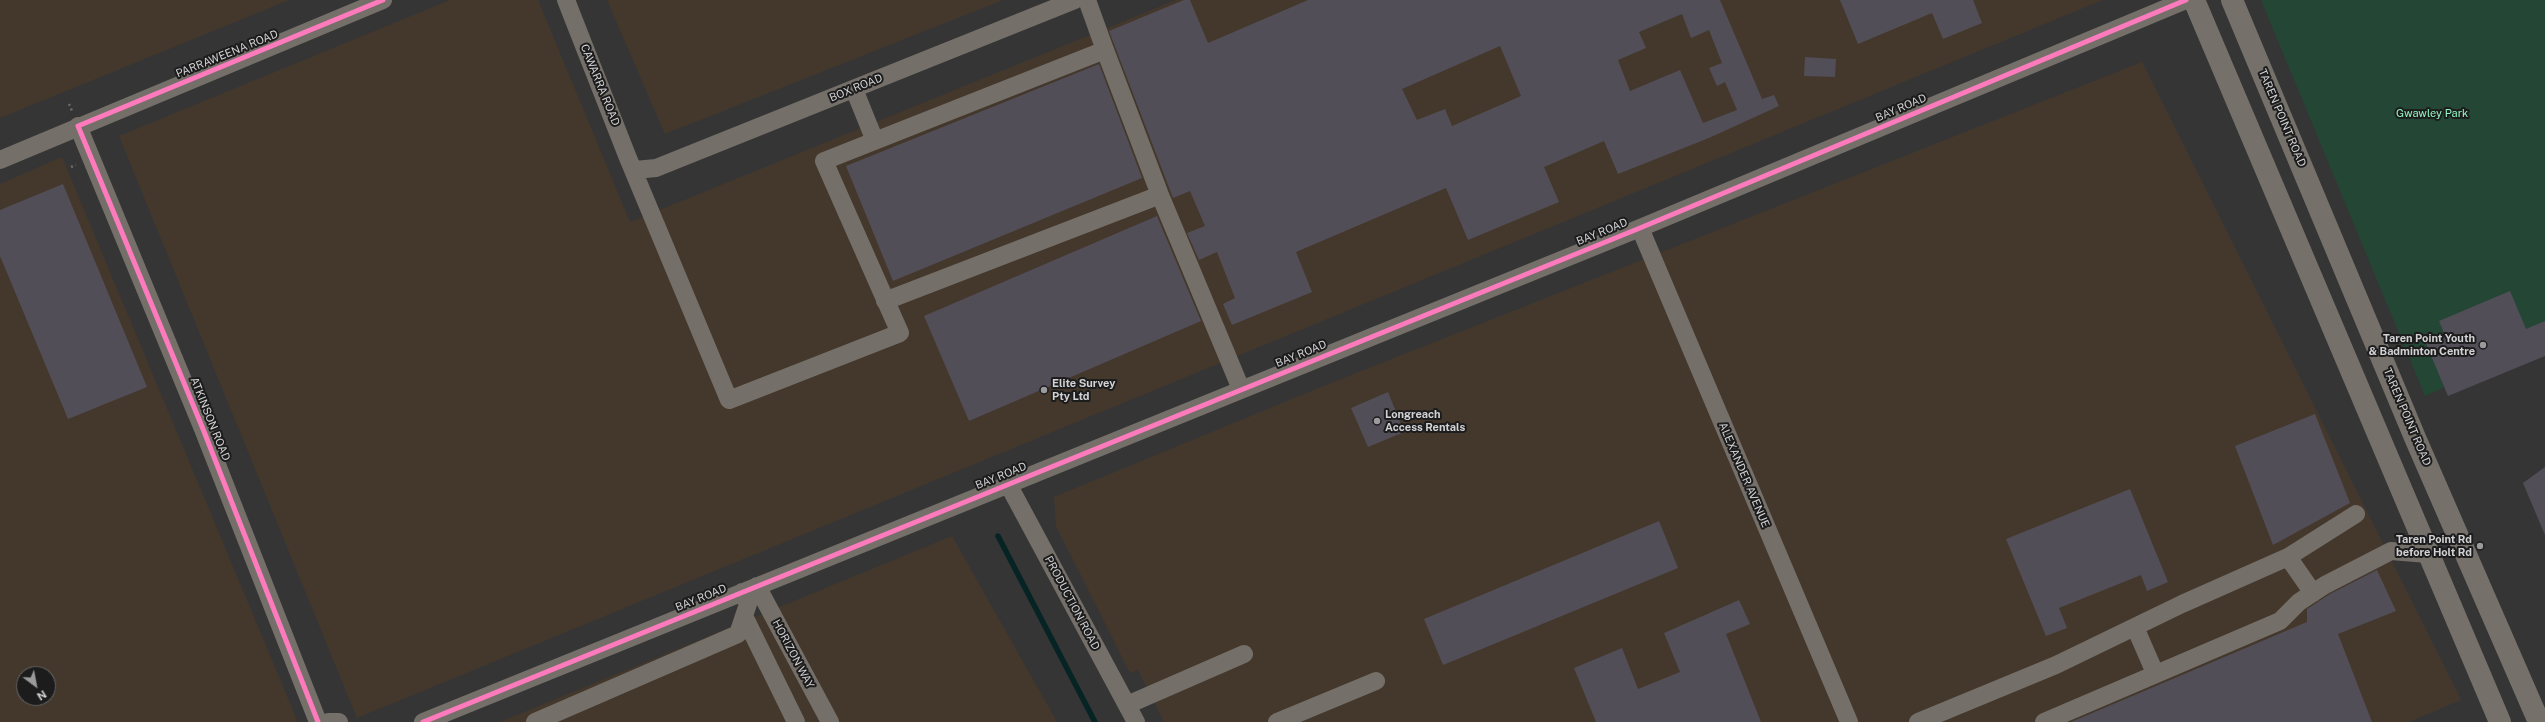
<!DOCTYPE html>
<style>
body{margin:0}
#map{position:relative;width:2545px;height:722px;overflow:hidden;background:#353536;font-family:"Public Sans",sans-serif}
canvas{display:block}
.north{position:absolute;left:16px;top:666px;width:40px;height:40px;box-sizing:border-box;background:#1c1c1d;border:1px solid #656566;border-radius:50%;rotate:148deg;font-size:11px;font-weight:700;line-height:16px;text-align:center;color:#d2d2d4}
.north::after{content:'';display:block;margin:auto;width:14px;height:18px;background:#9b9b9d;clip-path:polygon(50% 0,100% 100%,50% 72%,0 100%)}
</style>
<div id="map">
<canvas width="2545" height="722"></canvas>
<div class="north">N</div>
</div>
<script>
const context = document.querySelector('canvas').getContext('2d');
context.lineJoin = 'round';
function paint(path, color) { context.fillStyle = color; context.fill(path, 'evenodd'); }
function trace(path, color, width, dash) { context.strokeStyle = color; context.lineWidth = width; context.lineCap = dash ? 'butt' : 'round'; context.setLineDash(dash || []); context.stroke(path); }
function drawText(font, color, halo, rows, align = 'center') {
  context.font = font + ' "Public Sans",sans-serif'; context.lineWidth = 4; context.setLineDash([]); context.textBaseline = 'middle'; context.strokeStyle = halo; context.fillStyle = color; for (const [text, x, y, turn = 0] of rows) {
    context.save(); context.translate(x, y); context.rotate((+turn || 0) * Math.PI / 180); context.textAlign = isNaN(turn) ? turn : align; if (halo) context.strokeText(text, 0, 0); context.fillText(text, 0, 0); context.restore();
  }
}
paint(new Path2D(`
 M 0,0 L 289,0 L 0,118 Z
 M 450,0 L 538,0 L 630,222 L 1176,0 L 2103,0 L 357,718 L 119,136 Z
 M 607,0 L 1003,0 L 665,134 Z
 M 2142,62 L 2461,700 L 2409,722 L 1164,722 L 1138,670 L 1130,673 L 1056,526 L 1054,497 L 1321,387 Z
 M 62,157 L 297,720 L 296,722 L 0,722 L 0,184 ZM 24,674 L 48,674 L 48,698 L 24,698 Z
 M 952,536 L 1057,722 L 500,722 Z`), '#44382c');
paint(new Path2D(`
 M 2261,0 L 2545,0 L 2545,341 L 2425,396 Z`), '#244635');
trace(new Path2D(`
 M 998,536 L 1095,722`), '#072425', 5.5);
paint(new Path2D(`
 M 1184,0 L 1190,0 L 1208,43 L 1308,0 L 1720,0 L 1762,99 L 1774,95 L 1779,106 L 1709,138 L 1618,174 L 1604,141 L 1544,167 L 1559,202 L 1468,240 L 1446,188 L 1296,252 L 1312,292 L 1232,325 L 1223,304 L 1235,298 L 1217,252 L 1199,260 L 1187,233 L 1205,226 L 1190,191 L 1173,198 L 1109,31 ZM 1682,14 L 1691,38 L 1709,30 L 1722,63 L 1709,68 L 1717,86 L 1725,82 L 1737,110 L 1703,123 L 1680,70 L 1630,91 L 1618,60 L 1646,48 L 1639,32 ZM 1500,46 L 1521,96 L 1452,126 L 1445,109 L 1417,120 L 1402,89 Z
 M 1840,0 L 1973,0 L 1982,23 L 1943,39 L 1932,13 L 1858,44 Z
 M 1805,57 L 1836,59 L 1835,77 L 1804,76 Z
 M 1099,64 L 1142,178 L 893,281 L 846,166 Z
 M 63,184 L 147,387 L 68,419 L 0,256 L 0,210 Z
 M 1157,216 L 1201,321 L 969,421 L 924,316 Z
 M 2510,291 L 2526,329 L 2545,321 L 2545,356 L 2448,396 L 2425,341 L 2444,333 L 2439,321 Z
 M 1388,392 L 1404,432 L 1368,447 L 1351,408 Z
 M 2315,414 L 2350,503 L 2273,545 L 2235,446 Z
 M 2545,467 L 2545,535 L 2523,483 Z
 M 2130,489 L 2168,582 L 2147,591 L 2141,575 L 2059,608 L 2067,628 L 2046,636 L 2006,539 Z
 M 1659,521 L 1678,568 L 1443,665 L 1424,619 Z
 M 2377,570 L 2396,611 L 2338,634 L 2372,722 L 2071,722 L 2307,622 L 2307,609 L 2330,594 Z
 M 1739,600 L 1750,624 L 1726,634 L 1761,722 L 1596,722 L 1574,668 L 1622,648 L 1638,689 L 1680,672 L 1664,633 Z`), '#524e57');
trace(new Path2D(`
 M 69,104 L 72,111
 M 71,167 L 76,165`), '#6d6b68', 2.5, [2, 3]);
trace(new Path2D(`
 M 566,0 L 628,158 L 729,400 L 900,333 L 824,161 L 1105,50 L 1087,0
 M 1105,50 L 1160,195 L 1241,389
 M 854,89 L 875,141
 M 78,126 L 203,429 L 318,722
 M 0,160 L 383,0
 M 635,170 L 656,168 L 1075,0
 M 1640,228 L 1849,722
 M 885,301 L 1160,195
 M 1008,484 L 1136,722
 M 2288,557 L 2356,514
 M 757,586 L 830,722
 M 745,618 L 796,722
 M 2135,627 L 2155,673
 M 1127,705 L 1244,654
 M 328,722 L 339,722
 M 423,722 L 1640,228 L 2186,0
 M 535,722 L 738,634 L 748,604 L 742,592
 M 1277,722 L 1376,681
 M 1918,722 L 2056,665 L 2182,604 L 2288,557 L 2313,593
 M 2044,722 L 2280,621 L 2299,602 L 2325,585 L 2391,551 L 2428,554`), '#746f68', 18);
trace(new Path2D(`
 M 2194,0 L 2500,722
 M 2232,0 L 2416,440 L 2539,722`), '#757069', 22);
trace(new Path2D(`
 M 318,722 L 203,429 L 78,126 L 383,0
 M 423,722 L 1640,228 L 2186,0`), '#fd7abc', 5);
for (const [x, y, r, color] of [
 [2483,345,4,"#9b9b9d"],
 [1044,390,4,"#9b9b9d"],
 [1377,421,4,"#9b9b9d"],
 [2480,546,4,"#9b9b9d"]
]) { const dot = new Path2D(); dot.arc(x, y, r, 0, 2 * Math.PI); context.fillStyle = color; context.fill(dot); trace(dot, '#1c1c1d', 1.5); }
drawText('11px', '#d2d2d4', '#1c1c1d', [
 ["PARRAWEENA ROAD",227,54,-22],
 ["CAWARRA ROAD",600,85,68],
 ["BOX ROAD",856,88,-22],
 ["BAY ROAD",1901,108,-23],
 ["TAREN POINT ROAD",2282,118,67],
 ["BAY ROAD",1602,232,-22],
 ["BAY ROAD",1301,354,-22],
 ["TAREN POINT ROAD",2407,417,67],
 ["ATKINSON ROAD",210,419,68],
 ["ALEXANDER AVENUE",1744,475,67],
 ["BAY ROAD",1001,476,-22],
 ["BAY ROAD",701,598,-22],
 ["PRODUCTION ROAD",1072,603,62],
 ["HORIZON WAY",793,654,62]
]);
drawText('11px', '#91f7c1', '#1c1c1d', [
 ["Gwawley Park",2432,114]
]);
drawText('bold 11px', '#d2d2d4', '#1c1c1d', [
 ["Taren Point Youth",2475,339],
 ["& Badminton Centre",2475,352],
 ["Elite Survey",1052,384,"left"],
 ["Pty Ltd",1052,397,"left"],
 ["Longreach",1385,415,"left"],
 ["Access Rentals",1385,428,"left"],
 ["Taren Point Rd",2472,540],
 ["before Holt Rd",2472,553]
], 'right');
</script>
